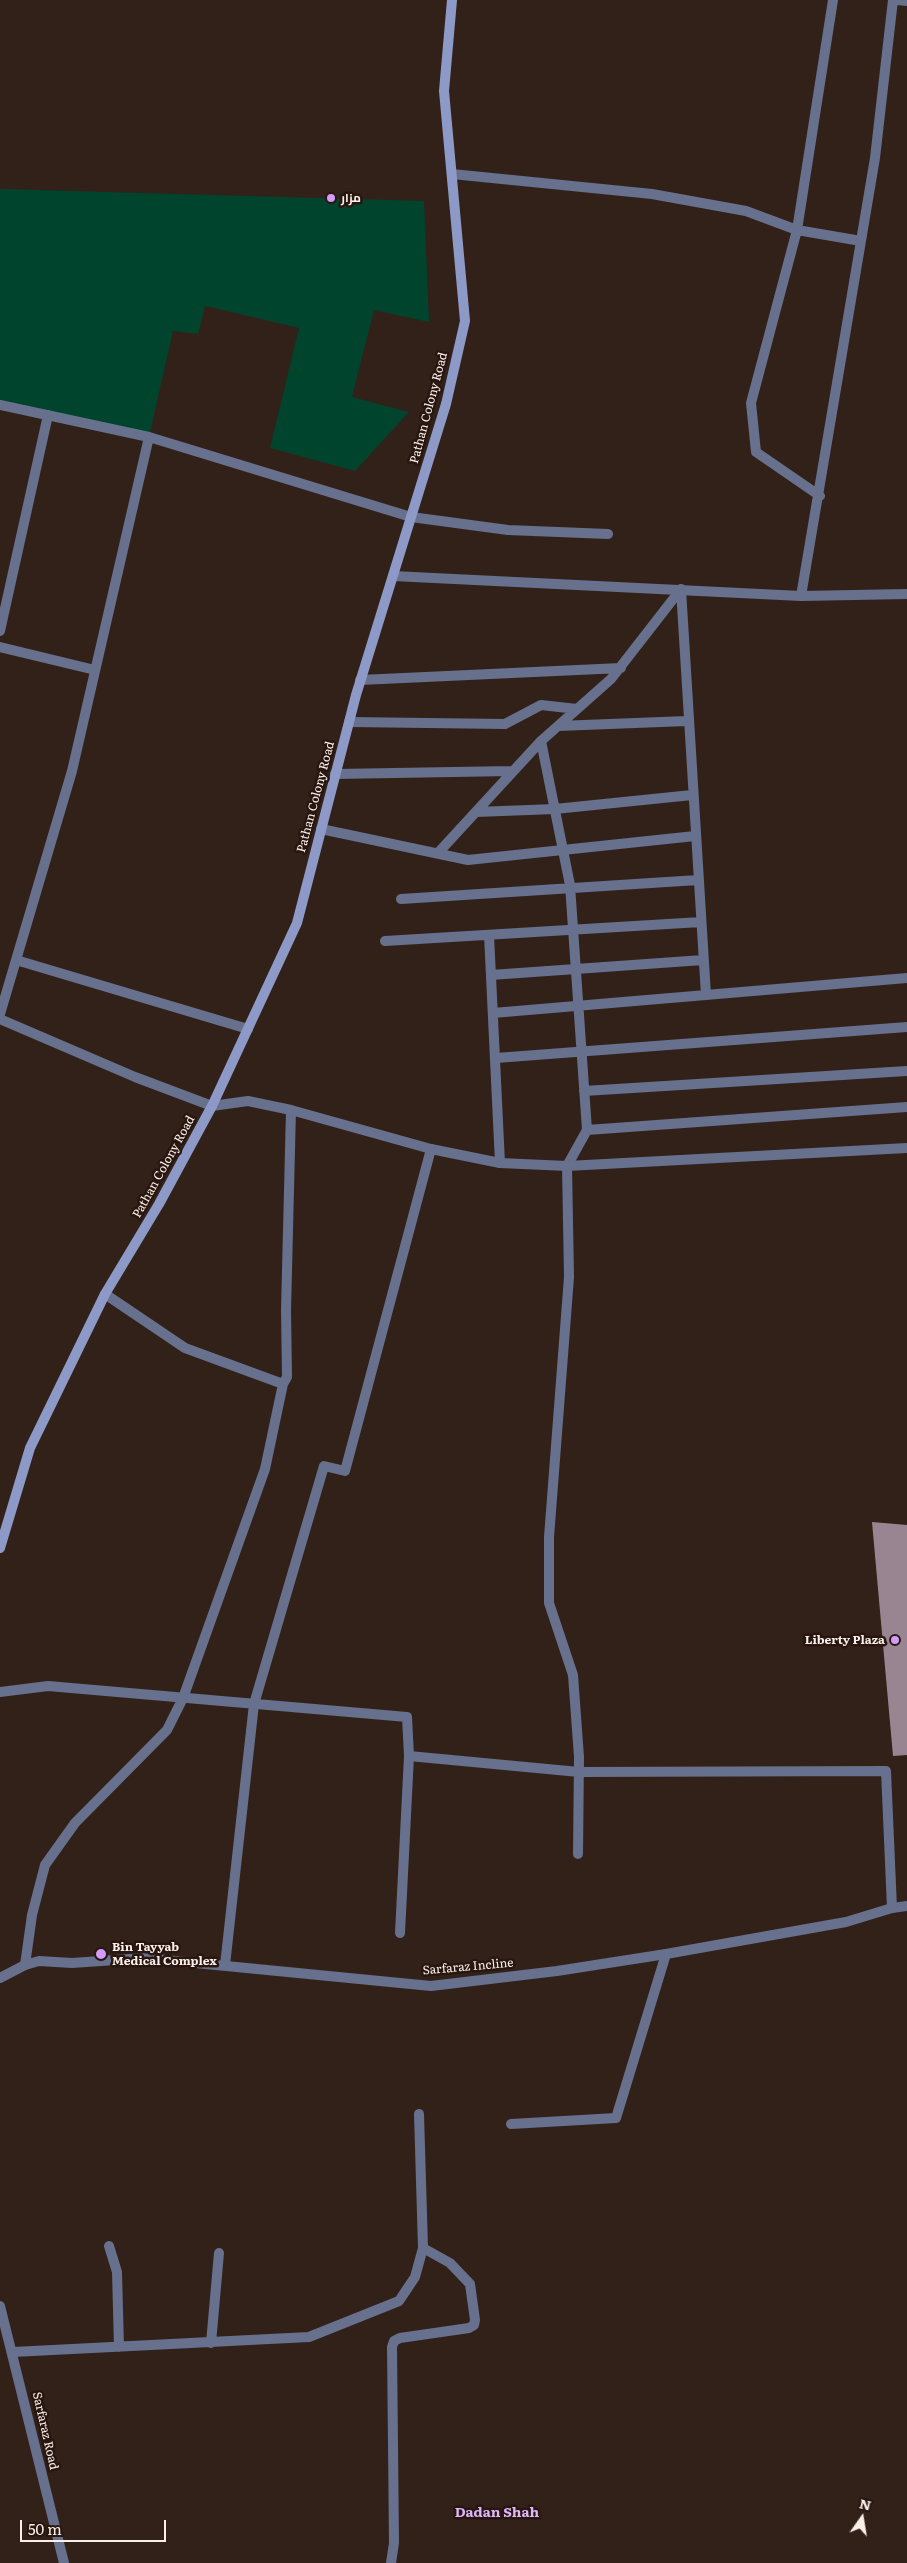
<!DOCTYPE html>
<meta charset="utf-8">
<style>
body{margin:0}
#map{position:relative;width:907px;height:2563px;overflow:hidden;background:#322119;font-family:Literata,serif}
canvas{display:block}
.north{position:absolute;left:837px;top:2493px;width:50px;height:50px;-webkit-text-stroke:4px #281710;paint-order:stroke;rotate:13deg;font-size:14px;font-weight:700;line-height:20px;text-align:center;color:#fbefe9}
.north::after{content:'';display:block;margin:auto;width:18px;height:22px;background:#fbefe9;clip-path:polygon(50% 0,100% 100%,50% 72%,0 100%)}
.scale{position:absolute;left:20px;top:2520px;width:146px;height:22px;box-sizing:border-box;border:2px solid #fbefe9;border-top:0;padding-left:6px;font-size:15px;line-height:18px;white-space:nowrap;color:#fbefe9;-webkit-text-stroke:4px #281710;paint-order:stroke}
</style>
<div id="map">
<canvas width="907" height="2563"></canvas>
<div class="north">N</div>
<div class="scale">50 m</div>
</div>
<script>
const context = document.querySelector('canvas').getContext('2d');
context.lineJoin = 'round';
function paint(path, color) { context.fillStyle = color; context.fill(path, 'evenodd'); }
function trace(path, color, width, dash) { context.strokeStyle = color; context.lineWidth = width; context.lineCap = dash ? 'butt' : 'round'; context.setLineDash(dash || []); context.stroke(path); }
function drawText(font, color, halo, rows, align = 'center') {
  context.font = font + ' Literata,Cairo,serif'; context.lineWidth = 5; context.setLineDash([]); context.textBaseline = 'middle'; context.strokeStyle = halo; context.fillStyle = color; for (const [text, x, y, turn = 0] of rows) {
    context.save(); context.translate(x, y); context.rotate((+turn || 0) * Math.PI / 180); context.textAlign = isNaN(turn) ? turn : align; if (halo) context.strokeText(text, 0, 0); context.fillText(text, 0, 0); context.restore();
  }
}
paint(new Path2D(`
 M 0,189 L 424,201 L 429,322 L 374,310 L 352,397 L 409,412 L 355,471 L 270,448 L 299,328 L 205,306 L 198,334 L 173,331 L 149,437 L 0,405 Z`), '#00442e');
paint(new Path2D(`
 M 872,1522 L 907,1525 L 907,1755 L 893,1756 Z`), '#998591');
trace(new Path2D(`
 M 898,0 L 907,1
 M 452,174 L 652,194 L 746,211 L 797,230 L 861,241
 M 0,405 L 149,437 L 411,517 L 508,530 L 608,534
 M 820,496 L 756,452 L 751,403 L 797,230 L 833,0
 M 681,589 L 706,995
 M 801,596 L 875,158 L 893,0
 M 0,631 L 48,415
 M 0,647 L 95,670
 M 360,680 L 621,668
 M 349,722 L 505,724 L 541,705 L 577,709
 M 558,726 L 687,721
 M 541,741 L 570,885 L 587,1130 L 567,1166 L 569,1277 L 549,1537 L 549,1603 L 573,1675 L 579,1757 L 578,1854
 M 335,774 L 513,771
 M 476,812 L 555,809 L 692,795
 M 321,829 L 468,860 L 695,836
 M 438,853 L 541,741 L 611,679 L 681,589
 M 401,899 L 698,880
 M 489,935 L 500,1163
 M 385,941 L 701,922
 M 16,960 L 248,1029
 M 491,975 L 703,960
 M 493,1013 L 907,978
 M 0,1014 L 72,771 L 149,437
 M 0,1019 L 135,1077 L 212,1106
 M 496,1058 L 907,1027
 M 584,1091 L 907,1071
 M 587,1130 L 907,1107
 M 105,1294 L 185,1348 L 283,1384
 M 0,1692 L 48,1686 L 407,1717 L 409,1756
 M 400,1933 L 409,1756 L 579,1772 L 886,1771 L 892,1908
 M 25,1965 L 32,1915 L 45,1865 L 75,1823 L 167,1730 L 183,1698 L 265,1469 L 283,1384 L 287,1377 L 286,1310 L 291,1110
 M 225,1965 L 254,1704 L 324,1466 L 345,1471 L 431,1149
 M 511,2124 L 616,2118 L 666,1954
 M 109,2246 L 117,2272 L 119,2347
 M 211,2343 L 219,2253
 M 13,2352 L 309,2337 L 399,2301 L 415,2277 L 423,2248 L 419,2114
 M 391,2563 L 394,2543 L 392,2347 L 394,2341 L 400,2338 L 469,2328 L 474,2325 L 475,2320 L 470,2284 L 450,2263 L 423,2248`), '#67708d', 10);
trace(new Path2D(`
 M 393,576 L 801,596 L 907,594
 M 212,1106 L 248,1101 L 291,1110 L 431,1149 L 500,1163 L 567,1166 L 907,1148
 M 0,1978 L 25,1965 L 39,1961 L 72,1963 L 144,1958 L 431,1986 L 557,1971 L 666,1954 L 846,1922 L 892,1908 L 907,1906
 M 0,2306 L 64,2563`), '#67708d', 10);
trace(new Path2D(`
 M 0,1548 L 30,1448 L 105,1294 L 159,1204 L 212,1106 L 297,923 L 356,695 L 446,404 L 465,321 L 444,91 L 452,0`), '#8d9ac8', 10);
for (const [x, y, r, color] of [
 [331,198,5,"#d59bfa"],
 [895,1640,5,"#d59bfa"],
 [101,1954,6,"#d59bfa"]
]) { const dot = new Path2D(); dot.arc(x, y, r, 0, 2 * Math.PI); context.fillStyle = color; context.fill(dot); trace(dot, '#281710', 2); }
drawText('bold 12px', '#fbefe9', '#281710', [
 ["مزار",341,198],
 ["Liberty Plaza",885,1640,"right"],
 ["Bin Tayyab",112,1947],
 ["Medical Complex",112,1961]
], 'left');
drawText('12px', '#fbefe9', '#281710', [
 ["Pathan Colony Road",429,408,-75],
 ["Pathan Colony Road",316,797,-75],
 ["Pathan Colony Road",164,1167,-61],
 ["Sarfaraz Incline",468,1967,-5],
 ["Sarfaraz Road",45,2431,77]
]);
drawText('bold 14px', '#dfb7fa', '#281710', [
 ["Dadan Shah",497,2513]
]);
</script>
